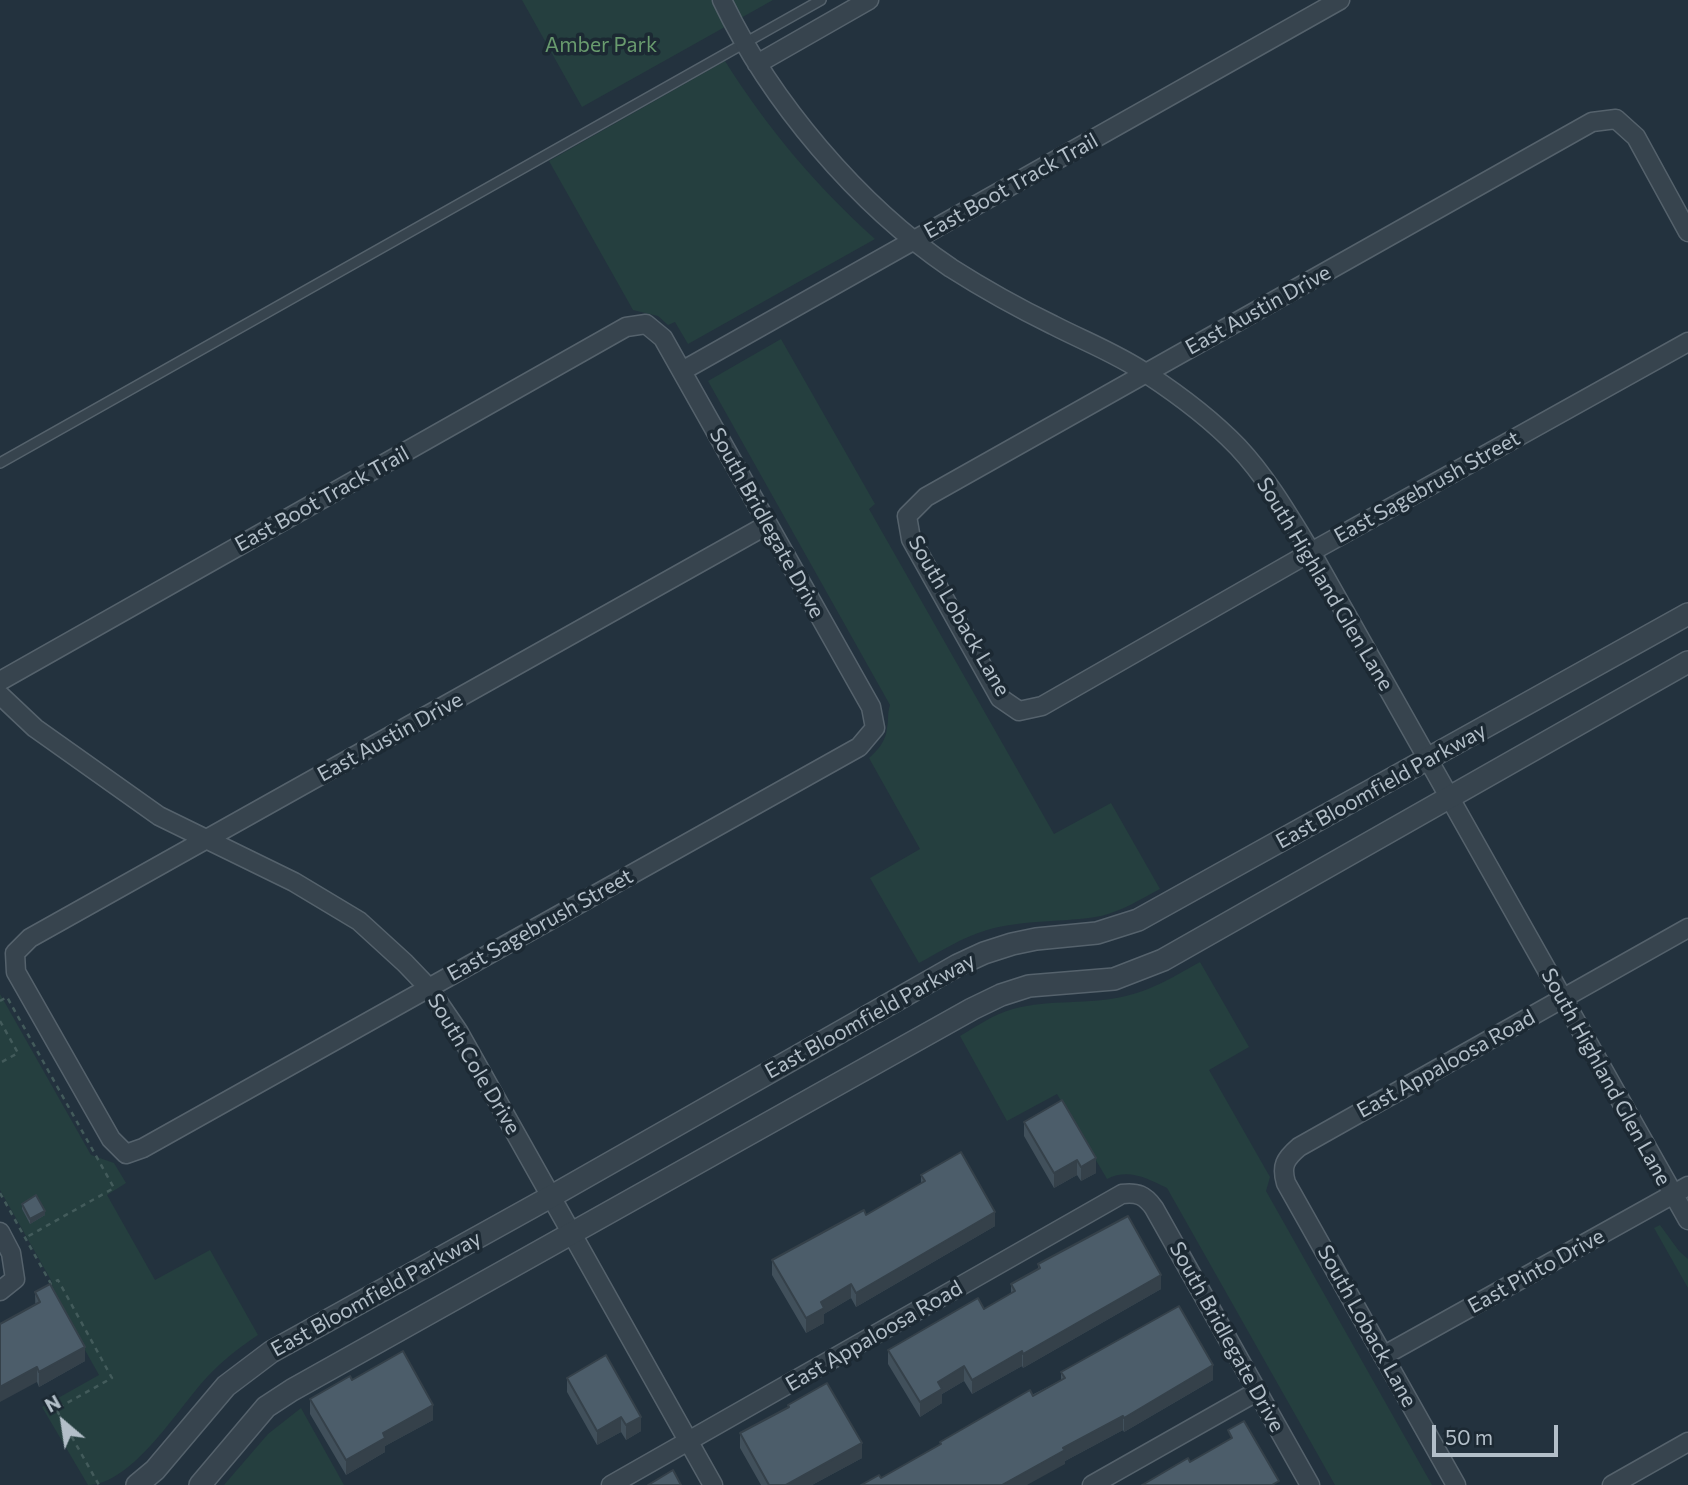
<!DOCTYPE html>
<style>
body{margin:0}
#map{position:relative;width:1688px;height:1485px;overflow:hidden;background:#23323e;font-family:Commissioner,sans-serif}
canvas{display:block}
.north{position:absolute;left:28px;top:1387px;width:70px;height:70px;-webkit-text-stroke:5px #1c2933;paint-order:stroke;rotate:331deg;font-size:19px;font-weight:700;line-height:28px;text-align:center;color:#b3bfc9}
.north::after{content:'';display:block;margin:auto;width:24px;height:32px;background:#b3bfc9;clip-path:polygon(50% 0,100% 100%,50% 72%,0 100%)}
.scale{position:absolute;left:1432px;top:1425px;width:126px;height:32px;box-sizing:border-box;border:4px solid #b3bfc9;border-top:0;padding-left:9px;font-size:21px;line-height:24px;white-space:nowrap;color:#b3bfc9;-webkit-text-stroke:5px #1c2933;paint-order:stroke}
</style>
<div id="map">
<canvas width="1688" height="1485"></canvas>
<div class="north">N</div>
<div class="scale">50 m</div>
</div>
<script>
const context = document.querySelector('canvas').getContext('2d');
context.lineJoin = 'round';
function paint(path, color) { context.fillStyle = color; context.fill(path, 'evenodd'); }
function trace(path, color, width, dash) { context.strokeStyle = color; context.lineWidth = width; context.lineCap = dash ? 'butt' : 'round'; context.setLineDash(dash || []); context.stroke(path); }
function drawText(font, color, halo, rows, align = 'center') {
  context.font = font + ' Commissioner,sans-serif'; context.lineWidth = 7; context.setLineDash([]); context.textBaseline = 'middle'; context.strokeStyle = halo; context.fillStyle = color; for (const [text, x, y, turn = 0] of rows) {
    context.save(); context.translate(x, y); context.rotate((+turn || 0) * Math.PI / 180); context.textAlign = isNaN(turn) ? turn : align; if (halo) context.strokeText(text, 0, 0); context.fillText(text, 0, 0); context.restore();
  }
}
paint(new Path2D(`
 M 522,0 L 773,0 L 582,107 Z
 M 725,61 C 767,128 817,187 875,239 L 688,344 L 675,322 L 668,325 L 658,316 L 633,310 L 549,161 Z
 M 781,339 L 875,504 L 869,509 L 1054,834 L 1111,803 L 1160,889 C 1141,899 1122,911 1101,916 C 1063,923 1025,919 987,930 C 963,937 941,951 919,963 L 870,878 L 920,849 L 869,758 C 878,750 886,741 887,728 C 889,719 887,714 890,705 L 708,381 Z
 M 1200,962 L 1249,1047 L 1209,1070 L 1270,1177 L 1266,1191 L 1432,1485 L 1335,1485 L 1167,1188 C 1147,1178 1128,1168 1107,1179 L 1057,1094 L 1007,1121 L 960,1036 C 977,1026 994,1014 1013,1009 C 1050,999 1089,1005 1126,996 C 1153,990 1176,975 1200,962 Z
 M 0,994 L 91,1155 L 114,1163 L 126,1183 L 107,1195 L 155,1280 L 210,1250 L 258,1335 C 240,1347 223,1360 208,1376 C 179,1407 132,1485 88,1485 L 42,1407 L 99,1375 L 50,1288 L 52,1282 L 0,1190 Z
 M 1660,1225 L 1679,1251 L 1688,1259 L 1688,1288 L 1654,1228 Z
 M 301,1408 L 344,1485 L 224,1485 L 268,1434 Z`), '#253f3f');
const service = new Path2D(`
 M 0,463 L 821,0`);
const minor = new Path2D(`
 M 722,0 C 770,101 858,205 951,268 C 984,289 1018,308 1053,325 C 1084,341 1118,354 1147,374 C 1179,395 1212,420 1238,447 C 1267,478 1289,516 1311,552 L 1688,1220
 M 757,64 L 869,0
 M 1688,232 L 1636,137 L 1616,119 L 1592,122 L 926,497 L 907,516 L 911,539 L 1000,698 L 1019,711 L 1042,706 L 1311,552 L 1688,342
 M 682,371 L 1340,0
 M 0,681 L 626,327 L 646,324 L 663,338 L 871,707 L 875,728 L 859,747 L 143,1148 L 126,1154 L 111,1139 L 16,972 L 15,953 L 30,938 L 767,525
 M 0,695 L 35,728 L 159,816 L 294,882 L 359,921 L 405,963 L 428,987 L 458,1031 L 713,1485
 M 0,1232 L 11,1253 L 15,1279 L 0,1291
 M 1383,1356 L 1688,1186
 M 611,1485 L 1122,1194 C 1137,1192 1145,1195 1154,1208 L 1310,1485
 M 1092,1485 L 1258,1391
 M 1456,1485 L 1286,1183 C 1281,1166 1285,1159 1299,1147 L 1688,928
 M 1612,1485 L 1688,1442`);
const tertiary = new Path2D(`
 M 137,1485 L 155,1470 L 226,1386 L 271,1352 L 552,1196 L 958,965 L 984,953 L 1012,944 L 1036,939 L 1097,933 L 1138,920 L 1688,614
 M 200,1485 L 266,1407 L 292,1390 L 972,1009 L 1001,995 L 1029,986 L 1114,979 L 1163,960 L 1688,662`);
trace(service, '#55626c', 12);
trace(minor, '#55626c', 21);
trace(tertiary, '#55626c', 24);
trace(new Path2D(`
 M 0,1001 L 7,997 L 114,1188 L 25,1238
 M 0,1021 L 18,1053 L 0,1063
 M 0,1193 L 51,1284 L 58,1280 L 112,1378 L 56,1409 L 99,1485`), '#435b5b', 2.5, [5, 5]);
trace(service, '#37444e', 9);
trace(minor, '#37444e', 18);
trace(tertiary, '#37444e', 21);
paint(new Path2D(`
 M 1024,1122 L 1096,1173 L 1081,1181 L 1077,1175 L 1054,1188 L 1024,1136 Z
 M 921,1175 L 995,1226 L 856,1307 L 851,1298 L 824,1314 L 824,1323 L 806,1333 L 772,1275 L 772,1260 L 866,1215 L 921,1183 Z
 M 22,1204 L 45,1215 L 30,1224 L 22,1209 Z
 M 1038,1264 L 1161,1289 L 1023,1368 L 1022,1366 L 972,1394 L 964,1381 L 942,1394 L 942,1403 L 920,1417 L 888,1364 L 888,1350 L 984,1309 L 1011,1293 L 1011,1284 L 1038,1269 Z
 M 35,1292 L 85,1361 L 39,1387 L 37,1382 Z
 M 1061,1372 L 1213,1380 L 1124,1432 L 1123,1430 L 1065,1461 L 1065,1464 L 881,1478 L 940,1444 L 940,1442 L 1061,1380 Z
 M 567,1378 L 641,1431 L 626,1440 L 621,1432 L 597,1445 L 567,1392 Z
 M 352,1380 L 433,1420 L 385,1446 L 385,1452 L 346,1475 L 310,1414 L 310,1399 Z
 M 788,1405 L 862,1458 L 812,1485 L 761,1485 L 740,1448 L 740,1433 L 788,1408 Z`), '#41505b');
paint(new Path2D(`
 M 1096,1158 L 1096,1173 L 1081,1181 L 1081,1167 Z
 M 1077,1160 L 1077,1175 L 1054,1188 L 1054,1173 Z
 M 45,1211 L 45,1215 L 30,1224 L 30,1219 Z
 M 995,1212 L 995,1226 L 856,1307 L 856,1293 Z
 M 1161,1275 L 1161,1289 L 1023,1368 L 1023,1354 Z
 M 851,1284 L 851,1298 L 824,1314 L 824,1323 L 806,1333 L 806,1318 L 821,1302 Z
 M 85,1347 L 85,1361 L 39,1387 L 39,1372 Z
 M 1022,1351 L 1022,1366 L 972,1394 L 972,1380 Z
 M 1213,1365 L 1213,1380 L 1124,1432 L 1124,1418 Z
 M 964,1366 L 964,1381 L 942,1394 L 942,1403 L 920,1417 L 920,1402 L 938,1382 Z
 M 37,1367 L 37,1382 L 0,1402 L 0,1387 Z
 M 433,1405 L 433,1420 L 385,1446 L 385,1452 L 346,1475 L 346,1460 L 383,1433 Z
 M 1123,1416 L 1123,1430 L 1065,1461 L 1065,1464 L 1027,1485 L 1002,1485 L 1063,1448 Z
 M 621,1417 L 621,1432 L 597,1445 L 597,1431 Z
 M 641,1417 L 641,1431 L 626,1440 L 626,1425 Z
 M 862,1443 L 862,1458 L 812,1485 L 786,1485 Z`), '#35414a');
const building = new Path2D(`
 M 1062,1100 L 1096,1158 L 1081,1167 L 1077,1160 L 1054,1173 L 1024,1122 Z
 M 961,1152 L 995,1212 L 856,1293 L 851,1284 L 821,1302 L 824,1308 L 806,1318 L 772,1260 L 864,1210 L 866,1215 L 925,1181 L 921,1175 Z
 M 36,1195 L 45,1211 L 30,1219 L 22,1204 Z
 M 1128,1216 L 1161,1275 L 1023,1354 L 1022,1351 L 972,1380 L 964,1366 L 938,1382 L 942,1389 L 920,1402 L 888,1350 L 978,1298 L 984,1309 L 1015,1291 L 1011,1284 L 1040,1268 L 1038,1264 Z
 M 50,1284 L 85,1347 L 39,1372 L 37,1367 L 0,1387 L 0,1324 L 40,1302 L 35,1292 Z
 M 1179,1306 L 1213,1365 L 1124,1418 L 1123,1416 L 1063,1448 L 1065,1450 L 1002,1485 L 861,1485 L 879,1475 L 881,1478 L 941,1444 L 940,1442 L 1030,1390 L 1033,1396 L 1065,1378 L 1061,1372 Z
 M 403,1351 L 433,1405 L 383,1433 L 385,1438 L 346,1460 L 310,1399 L 350,1376 L 352,1380 Z
 M 606,1355 L 641,1417 L 626,1425 L 621,1417 L 597,1431 L 567,1378 Z
 M 827,1383 L 862,1443 L 786,1485 L 769,1485 L 740,1433 L 789,1407 L 788,1405 Z
 M 1244,1421 L 1279,1481 L 1272,1485 L 1142,1485 L 1188,1458 L 1190,1462 L 1232,1438 L 1228,1430 Z
 M 673,1470 L 681,1485 L 648,1485 Z`);
paint(building, '#4c5d6a');
trace(building, '#35414a', 2);
drawText('21px', '#699b6e', '#1c2933', [
 ["Amber Park",601,45]
]);
drawText('21px', '#b3bfc9', '#1c2933', [
 ["East Boot Track Trail",1011,186,-29],
 ["East Austin Drive",1258,310,-29],
 ["East Sagebrush Street",1427,487,-29],
 ["East Boot Track Trail",322,499,-29],
 ["South Bridlegate Drive",767,523,61],
 ["South Highland Glen Lane",1325,584,59],
 ["South Loback Lane",959,616,60],
 ["East Austin Drive",390,737,-29],
 ["East Bloomfield Parkway",1381,786,-29],
 ["East Sagebrush Street",540,925,-29],
 ["East Bloomfield Parkway",870,1016,-29],
 ["South Cole Drive",474,1064,59],
 ["East Appaloosa Road",1446,1064,-29],
 ["South Highland Glen Lane",1606,1077,61],
 ["East Pinto Drive",1536,1271,-29],
 ["East Bloomfield Parkway",376,1294,-29],
 ["South Loback Lane",1367,1326,61],
 ["East Appaloosa Road",874,1336,-30],
 ["South Bridlegate Drive",1227,1337,61]
]);
</script>
